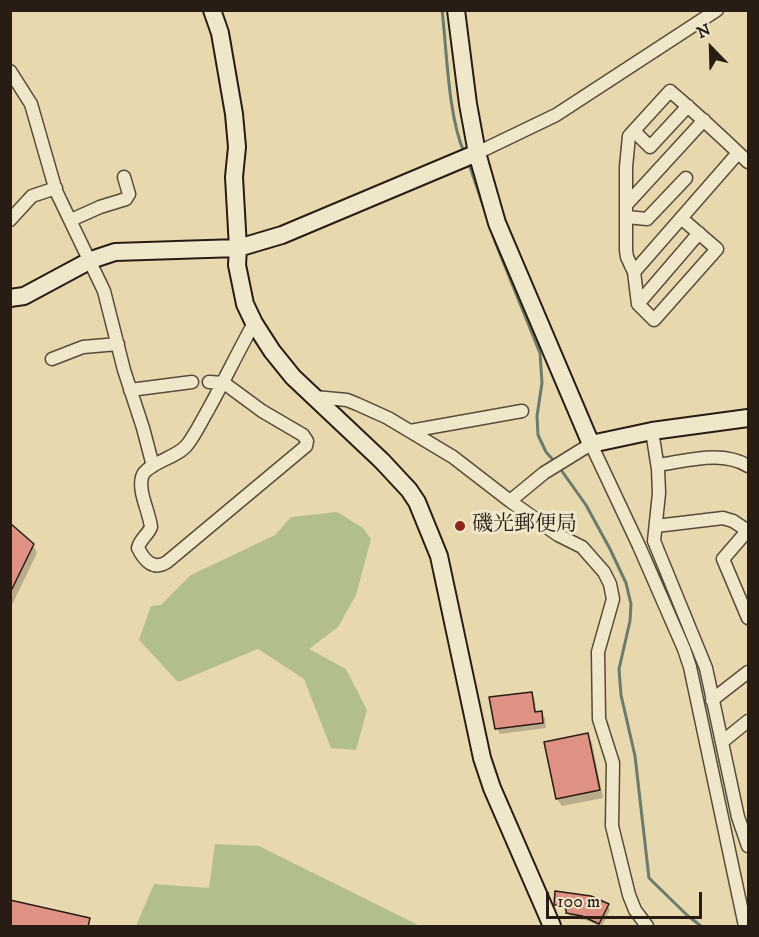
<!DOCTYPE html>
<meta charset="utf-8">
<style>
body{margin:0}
#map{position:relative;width:759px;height:937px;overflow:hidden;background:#e8d8ad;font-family:"IM FELL DW Pica",serif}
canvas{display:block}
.frame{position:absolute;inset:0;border:12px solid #281c15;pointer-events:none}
.north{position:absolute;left:681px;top:18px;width:60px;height:60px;-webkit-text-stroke:4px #f0e6ca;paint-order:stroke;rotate:337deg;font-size:16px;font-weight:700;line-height:24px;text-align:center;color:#281c15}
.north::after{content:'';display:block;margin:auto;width:21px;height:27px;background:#281c15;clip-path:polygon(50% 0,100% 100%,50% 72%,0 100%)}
.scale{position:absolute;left:546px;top:892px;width:156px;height:27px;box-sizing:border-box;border:3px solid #281c15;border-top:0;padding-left:8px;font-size:18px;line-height:21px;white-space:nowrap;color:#281c15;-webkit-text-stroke:4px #f0e6ca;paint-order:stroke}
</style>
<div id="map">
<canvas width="759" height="937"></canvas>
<div class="frame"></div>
<div class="north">N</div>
<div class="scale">100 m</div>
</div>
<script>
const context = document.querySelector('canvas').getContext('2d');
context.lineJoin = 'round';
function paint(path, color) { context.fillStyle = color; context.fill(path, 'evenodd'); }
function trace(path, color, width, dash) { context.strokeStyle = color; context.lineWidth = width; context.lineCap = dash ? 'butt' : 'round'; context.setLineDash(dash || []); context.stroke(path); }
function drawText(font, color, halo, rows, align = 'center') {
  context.font = font + ' "IM FELL DW Pica","Noto Serif JP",serif'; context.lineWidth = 6; context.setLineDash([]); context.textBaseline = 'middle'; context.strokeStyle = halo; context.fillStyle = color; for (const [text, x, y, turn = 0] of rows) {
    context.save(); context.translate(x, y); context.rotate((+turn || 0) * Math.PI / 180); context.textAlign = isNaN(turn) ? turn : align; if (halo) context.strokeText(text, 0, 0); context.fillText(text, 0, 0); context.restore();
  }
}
paint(new Path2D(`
 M 337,512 L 363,528 L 371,539 L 356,595 L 338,627 L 309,649 L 346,669 L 367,710 L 356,750 L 331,748 L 304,679 L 258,649 L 178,682 L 139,640 L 151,606 L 161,605 L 191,575 L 275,535 L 291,517 Z
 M 215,844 L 259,846 L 420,926 L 136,926 L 154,884 L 209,888 Z`), '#b2bf8d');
paint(new Path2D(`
 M 10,525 L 33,545 L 37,553 L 10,609 Z
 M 532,694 L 535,700 L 536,713 L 541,713 L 545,718 L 546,728 L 500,734 L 497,728 Z
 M 588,735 L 592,743 L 603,798 L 562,806 L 557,799 Z
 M 555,903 L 608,906 L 610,910 L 602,926 L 599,926 L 586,920 L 570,918 L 567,910 L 558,908 Z`), '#0003');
trace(new Path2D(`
 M 442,10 C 447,51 448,116 464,152
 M 469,164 L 496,244 L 540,353 L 542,383 L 537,416 L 538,435 L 546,452 L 555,462
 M 559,467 L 586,505 L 610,549 L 626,583 L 631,604 L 630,621 L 619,669 L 621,695 L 635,756 L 649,878 L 688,916 L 701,926`), '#6b7b6d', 3);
const building = new Path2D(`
 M 10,523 L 34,544 L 10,593 Z
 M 532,692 L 535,712 L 542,711 L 543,723 L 495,729 L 489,697 Z
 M 588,733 L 600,790 L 556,799 L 544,742 Z
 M 555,891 L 591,896 L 609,904 L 599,924 L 582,916 L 566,913 L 566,906 L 554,905 Z
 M 10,900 L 90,918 L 88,927 L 10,927 Z`);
paint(building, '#df9284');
trace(building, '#281c15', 1.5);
const street = new Path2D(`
 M 10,71 L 31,104 L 56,191 L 104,291 L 124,370 L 143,428 L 153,466
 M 634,131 L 650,147 L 688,106
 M 477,153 L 556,115 L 717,10
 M 738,153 L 634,272 L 627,257 L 626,250 L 626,167 L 629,136 L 670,91 C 697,114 723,138 748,162
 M 627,204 L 704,120
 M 627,217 L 647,219 L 686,178
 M 10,220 L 32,196 L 56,188
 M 71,220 L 100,207 L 126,199 L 129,194 L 124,177
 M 634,272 L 638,304 L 654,320 L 717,249 L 681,218
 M 638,304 L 699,233
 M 52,359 L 83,347 L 118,344
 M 209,382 L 224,383 L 262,411 L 303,435 L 307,441 L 306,446 L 167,562 C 153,571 144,560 138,548 C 140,539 148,535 151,527 C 149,511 138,492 142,477 C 146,463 177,458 187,445 C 195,435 201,422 208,410 C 224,381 238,352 254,323
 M 130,390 L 192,382
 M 315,397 L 347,400 L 357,404 L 388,418 L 453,457 L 510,501 L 558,535 L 582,547 L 604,572 L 610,584 L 613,599 L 598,652 L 599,719 L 613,763 L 612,826 L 629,895 L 635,910 L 647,926
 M 410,431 L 522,411
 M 652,431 L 658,469 L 659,493 L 654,541 L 706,668 L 738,817 L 748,846
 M 658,465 C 687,461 722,450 748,466
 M 510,501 L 544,473 L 591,444 L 639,546 L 684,649 L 690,667 L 745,926
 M 656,526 L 723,518 L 733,521 L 748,531
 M 748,530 L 723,559 L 748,618
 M 712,700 L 748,672
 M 722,742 L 748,721`);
const secondary = new Path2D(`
 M 212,10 L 220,33 L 234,114 L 237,147 L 234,177 L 238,248 L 237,265 L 245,304 L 254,323 L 272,351 L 293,377 L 382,461 L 409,490 L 417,502 L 439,556 L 482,758 L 492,788 L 552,926
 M 456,10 L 468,104 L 477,153 L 497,223 L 591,444 L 652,431 L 748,418
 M 10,298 L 24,296 L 91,260 L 115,252 L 238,248 L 282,235 L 477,153`);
trace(street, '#584b3b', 15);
trace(secondary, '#281c15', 20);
trace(street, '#f0e6ca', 12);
trace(secondary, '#f0e6ca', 16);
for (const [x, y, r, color] of [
 [460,526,6,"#8f2418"]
]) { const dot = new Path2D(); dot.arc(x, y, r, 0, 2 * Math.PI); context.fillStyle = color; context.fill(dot); trace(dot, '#f0e6ca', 2); }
drawText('21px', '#281c15', '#f0e6ca', [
 ["磯光郵便局",472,526]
], 'left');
</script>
